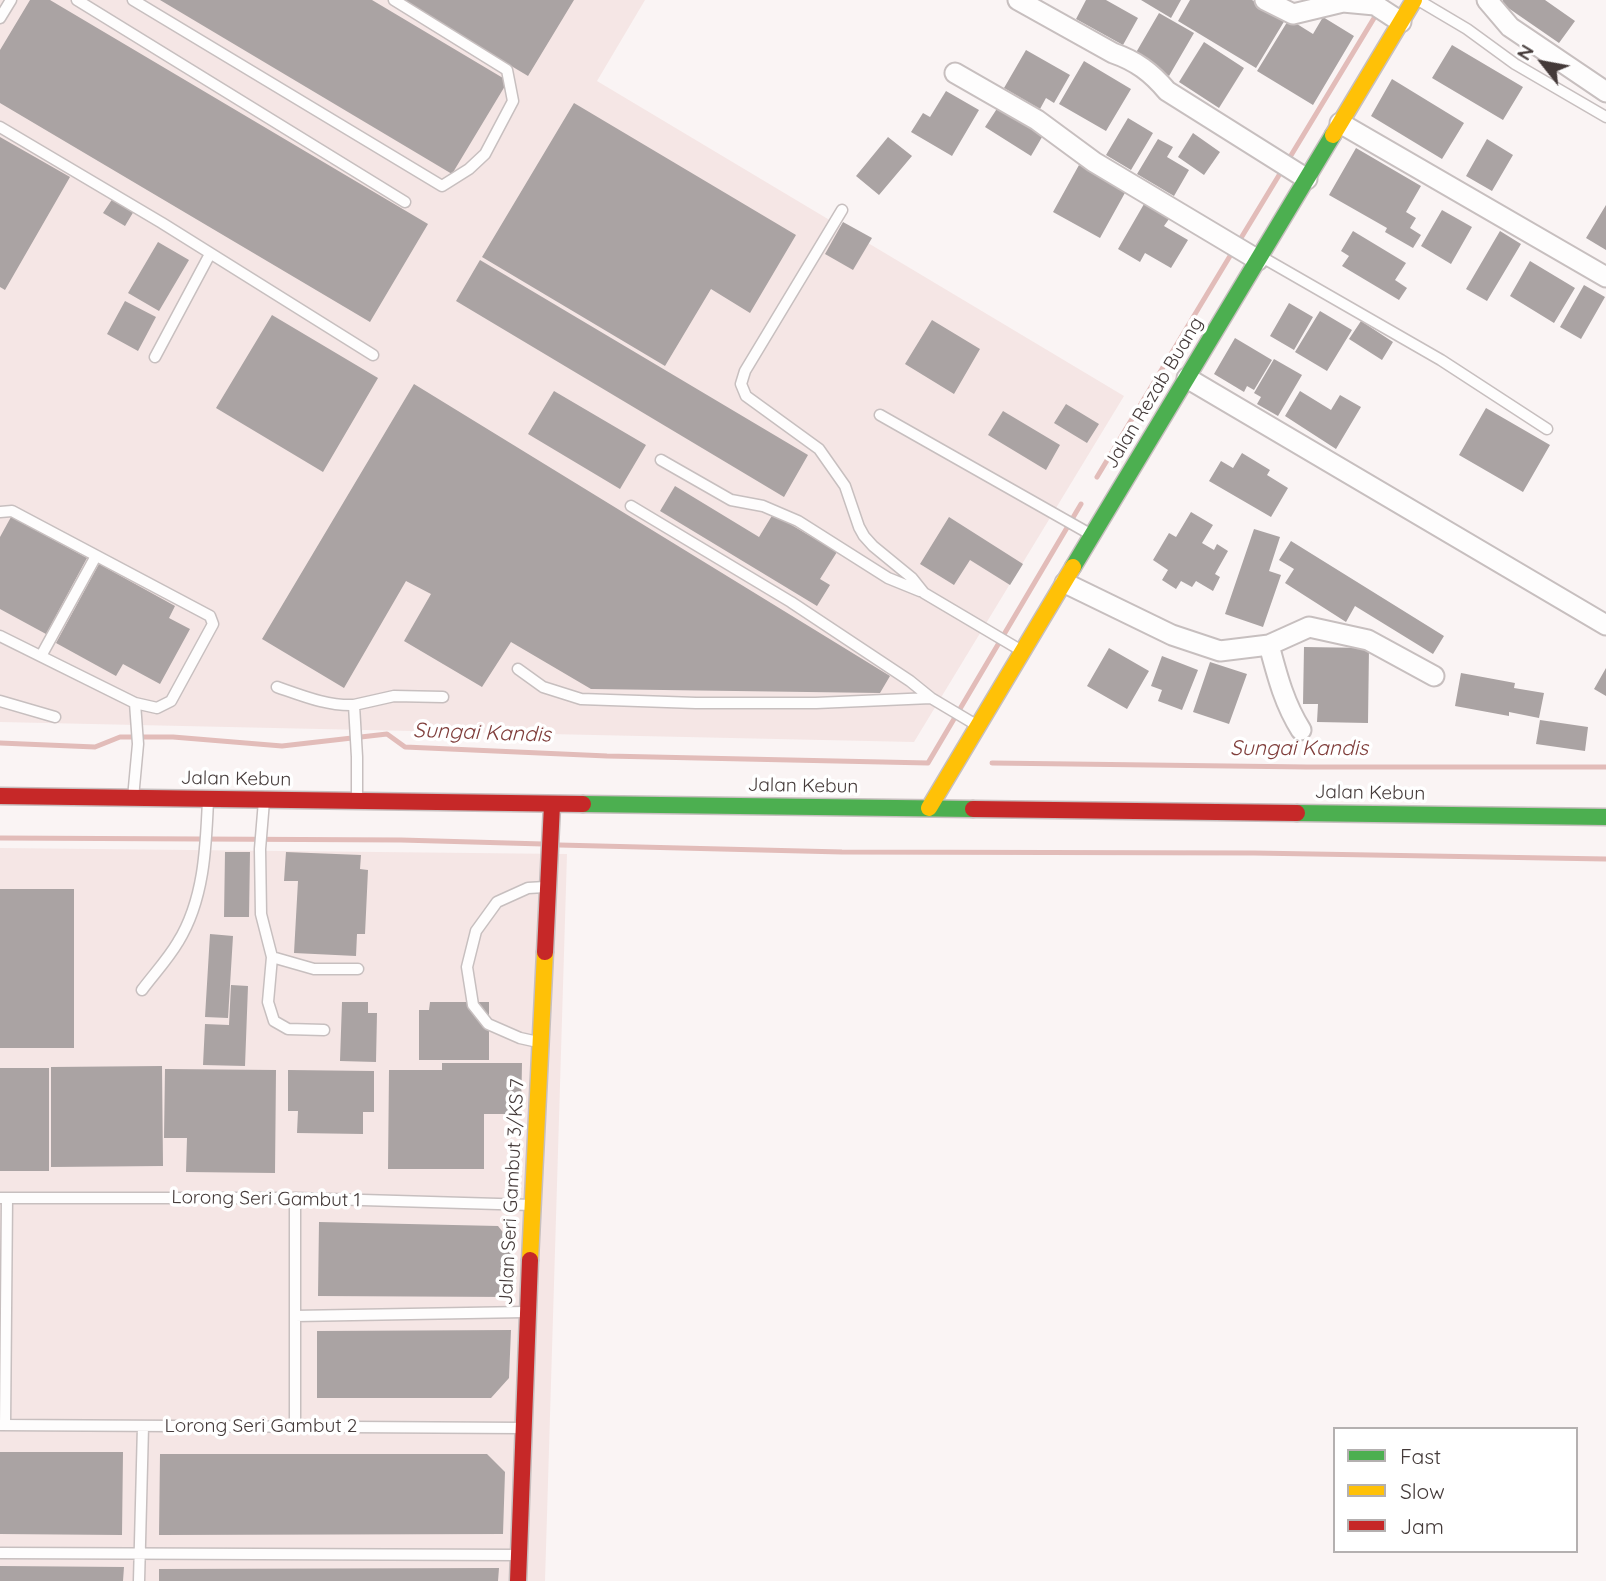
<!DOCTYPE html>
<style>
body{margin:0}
#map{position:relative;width:1606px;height:1581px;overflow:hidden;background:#faf4f4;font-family:Quicksand,sans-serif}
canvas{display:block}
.legend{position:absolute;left:1333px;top:1427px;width:245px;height:126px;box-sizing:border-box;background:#fff;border:2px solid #b4b0b0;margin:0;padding:9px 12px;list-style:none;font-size:21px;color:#443a39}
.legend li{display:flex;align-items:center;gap:14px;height:35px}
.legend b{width:35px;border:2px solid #b4b0b0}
.north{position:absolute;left:1508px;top:28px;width:70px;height:70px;-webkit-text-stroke:5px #fff;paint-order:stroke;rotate:301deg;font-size:19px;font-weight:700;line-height:28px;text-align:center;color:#443a39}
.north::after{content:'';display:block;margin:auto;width:24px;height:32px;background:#443a39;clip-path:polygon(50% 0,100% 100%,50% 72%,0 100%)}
</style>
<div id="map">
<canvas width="1606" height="1581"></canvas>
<ul class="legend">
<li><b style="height:9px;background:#4caf50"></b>Fast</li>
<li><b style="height:9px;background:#ffc107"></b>Slow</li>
<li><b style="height:9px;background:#c62828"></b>Jam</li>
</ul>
<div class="north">N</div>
</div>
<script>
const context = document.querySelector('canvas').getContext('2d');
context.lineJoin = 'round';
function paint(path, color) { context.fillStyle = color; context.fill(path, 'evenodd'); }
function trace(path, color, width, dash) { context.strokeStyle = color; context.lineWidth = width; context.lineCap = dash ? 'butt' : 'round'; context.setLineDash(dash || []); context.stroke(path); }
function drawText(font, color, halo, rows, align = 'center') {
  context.font = font + ' Quicksand,sans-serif'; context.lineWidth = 7; context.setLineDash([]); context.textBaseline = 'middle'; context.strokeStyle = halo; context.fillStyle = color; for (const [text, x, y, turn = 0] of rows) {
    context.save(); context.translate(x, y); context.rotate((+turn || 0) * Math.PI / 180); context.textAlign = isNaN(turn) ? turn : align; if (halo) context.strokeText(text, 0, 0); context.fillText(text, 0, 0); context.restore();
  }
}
paint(new Path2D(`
 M 0,0 L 645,0 L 597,81 L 1124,396 L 914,742 L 0,722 Z
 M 0,848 L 567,854 L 545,1581 L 0,1581 Z`), '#f5e6e5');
trace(new Path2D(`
 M 1238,243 L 1385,0
 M 1097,477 L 1233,251
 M 0,743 L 95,747 L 120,737 L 173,737 L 282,746 L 387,734 L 405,747 L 607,756 L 928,763 L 1081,504
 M 992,763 L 1307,767 L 1606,767
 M 0,838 L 401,840 L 543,844
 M 559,845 L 842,852 L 1254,853 L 1606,859`), '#e2bcb9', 5);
paint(new Path2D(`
 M 30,0 L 50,0 L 428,224 L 370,322 L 0,103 L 0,50 Z
 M 160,0 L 372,0 L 508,81 L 452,174 Z
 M 401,0 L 574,0 L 528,76 Z
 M 1086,0 L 1106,0 L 1138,18 L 1123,45 L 1076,19 Z
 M 1141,0 L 1181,0 L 1171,18 Z
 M 1190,0 L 1252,0 L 1285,20 L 1256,68 L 1178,21 Z
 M 1503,0 L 1545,0 L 1575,21 L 1559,43 L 1501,3 Z
 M 1159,13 L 1194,33 L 1169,76 L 1134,56 Z
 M 1323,17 L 1354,36 L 1313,105 L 1257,71 L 1289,19 L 1313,34 Z
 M 1204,42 L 1244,68 L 1219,108 L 1179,82 Z
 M 1452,45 L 1523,87 L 1503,120 L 1432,78 Z
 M 1026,50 L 1070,75 L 1054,103 L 1046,98 L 1040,109 L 1004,88 Z
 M 1084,61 L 1131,89 L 1106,131 L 1059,104 Z
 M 1392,79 L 1464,123 L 1442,159 L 1371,116 Z
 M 946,91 L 979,110 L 952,156 L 911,132 L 923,113 L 930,117 Z
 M 574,103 L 796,235 L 750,313 L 711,289 L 665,366 L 482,257 Z
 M 1000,104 L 1045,132 L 1031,156 L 985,127 Z
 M 1128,118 L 1153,133 L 1131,170 L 1106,155 Z
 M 1193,133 L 1220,152 L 1204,175 L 1178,157 Z
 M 0,137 L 70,177 L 5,290 L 0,287 Z
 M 888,137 L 912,156 L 879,195 L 856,176 Z
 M 1158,139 L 1173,147 L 1167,157 L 1189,170 L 1174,196 L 1137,174 Z
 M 1487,139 L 1513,155 L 1492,191 L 1466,176 Z
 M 1356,148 L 1421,186 L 1406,212 L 1416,218 L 1410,228 L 1421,235 L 1413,248 L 1385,232 L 1387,228 L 1329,195 Z
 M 1079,165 L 1126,191 L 1100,238 L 1053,212 Z
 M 113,198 L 134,211 L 125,226 L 103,213 Z
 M 1144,204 L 1169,219 L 1164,226 L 1188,240 L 1171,268 L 1145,253 L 1140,262 L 1118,249 Z
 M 1606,205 L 1606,250 L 1586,238 Z
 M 1442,210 L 1472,227 L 1451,264 L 1421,246 Z
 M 843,222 L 872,238 L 853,270 L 825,254 Z
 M 1353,231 L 1406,263 L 1395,280 L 1407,288 L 1399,300 L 1342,266 L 1349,256 L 1341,251 Z
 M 1500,231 L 1521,244 L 1487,301 L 1466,289 Z
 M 158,242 L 189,260 L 159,311 L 128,293 Z
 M 480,260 L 808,455 L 784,497 L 456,301 Z
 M 1530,261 L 1575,288 L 1554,323 L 1510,296 Z
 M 1584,285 L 1605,297 L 1581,339 L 1560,327 Z
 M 125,301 L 156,317 L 138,351 L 107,334 Z
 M 1289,303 L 1313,317 L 1294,350 L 1270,336 Z
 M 1320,311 L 1352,330 L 1327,371 L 1295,352 Z
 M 272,315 L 378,378 L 323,472 L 216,408 Z
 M 932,320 L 980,349 L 954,394 L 905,364 Z
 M 1361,321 L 1393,342 L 1382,360 L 1349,339 Z
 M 1235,338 L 1272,360 L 1254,390 L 1247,386 L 1244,392 L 1214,374 Z
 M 1274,359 L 1302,375 L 1278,416 L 1257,404 L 1261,397 L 1254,393 Z
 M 414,384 L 890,676 L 880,693 L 591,689 L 511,642 L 482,687 L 404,641 L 431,594 L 406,581 L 344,688 L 262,639 Z
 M 554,391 L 646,445 L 620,489 L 528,434 Z
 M 1300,391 L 1331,410 L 1340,395 L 1361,407 L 1336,449 L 1285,416 Z
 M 1066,404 L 1099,424 L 1087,443 L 1054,423 Z
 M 1486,408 L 1550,445 L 1523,492 L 1459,455 Z
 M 1003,411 L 1060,445 L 1046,470 L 988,435 Z
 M 1242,453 L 1270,470 L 1267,475 L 1288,488 L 1271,517 L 1209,481 L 1221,461 L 1233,468 Z
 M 675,486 L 759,537 L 773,514 L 837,552 L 820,579 L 830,585 L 817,606 L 660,511 Z
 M 1191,512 L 1213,525 L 1202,543 L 1214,550 L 1217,544 L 1228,551 L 1215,574 L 1220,577 L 1213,591 L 1196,581 L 1192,587 L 1181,581 L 1176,589 L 1162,580 L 1168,570 L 1153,560 L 1169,533 L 1176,537 Z
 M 11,517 L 87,558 L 46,634 L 0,609 L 0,537 Z
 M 949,517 L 1023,564 L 1010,585 L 970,560 L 954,585 L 920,564 Z
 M 1254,529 L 1280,537 L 1269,571 L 1281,575 L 1263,627 L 1225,614 Z
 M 1291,541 L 1444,636 L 1433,654 L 1355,606 L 1346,622 L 1285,583 L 1294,569 L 1279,560 Z
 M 99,564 L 175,606 L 169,618 L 190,629 L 160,684 L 123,664 L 116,676 L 56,643 Z
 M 1304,647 L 1369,648 L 1368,723 L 1317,722 L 1318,704 L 1303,704 Z
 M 1109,648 L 1149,671 L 1127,709 L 1087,686 Z
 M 1162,656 L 1198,670 L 1182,710 L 1158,701 L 1162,690 L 1151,686 Z
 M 1210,662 L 1247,674 L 1229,724 L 1193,712 Z
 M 1606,668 L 1606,696 L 1594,689 Z
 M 1461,673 L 1515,683 L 1514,688 L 1544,693 L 1539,718 L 1509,712 L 1509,716 L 1455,706 Z
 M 1540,720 L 1588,727 L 1585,751 L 1536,744 Z
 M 225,852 L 250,852 L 249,917 L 224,917 Z
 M 286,852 L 361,855 L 360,869 L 368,870 L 365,934 L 357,934 L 356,956 L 294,953 L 298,881 L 284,881 Z
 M 0,889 L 74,889 L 74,1048 L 0,1048 Z
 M 210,934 L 233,936 L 228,1018 L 205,1017 Z
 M 231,985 L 248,986 L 245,1066 L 203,1065 L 205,1024 L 229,1025 Z
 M 342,1002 L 368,1002 L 368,1013 L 377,1013 L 376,1062 L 340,1061 Z
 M 430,1002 L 489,1002 L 489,1060 L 419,1060 L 419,1010 L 429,1010 Z
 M 442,1063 L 522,1063 L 521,1114 L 484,1114 L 484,1169 L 388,1169 L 389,1070 L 442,1070 Z
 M 162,1066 L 163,1166 L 51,1167 L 51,1067 Z
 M 0,1068 L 49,1068 L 49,1171 L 0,1171 Z
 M 165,1069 L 276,1070 L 275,1173 L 186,1172 L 187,1138 L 164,1138 Z
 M 288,1070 L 374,1071 L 374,1112 L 363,1112 L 363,1134 L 297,1133 L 298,1111 L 288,1111 Z
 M 319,1222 L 498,1226 L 513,1245 L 511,1297 L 318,1296 Z
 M 511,1330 L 509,1378 L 491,1398 L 317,1398 L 317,1331 Z
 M 0,1452 L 123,1452 L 122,1535 L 0,1534 Z
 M 160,1454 L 487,1454 L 505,1472 L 503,1534 L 159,1535 Z
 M 0,1566 L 124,1567 L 123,1581 L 0,1581 Z
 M 499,1568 L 498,1581 L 159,1581 L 159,1569 Z`), '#aaa3a3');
const lane = new Path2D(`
 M 77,0 L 405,202
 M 133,0 L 442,186 L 469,169 L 485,154 L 513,101 L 507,70 L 394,0
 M 1418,0 L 1467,29 L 1515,64 L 1606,117
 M 0,18 L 11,0
 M 0,127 L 162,223 L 373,355
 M 842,210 L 745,371 L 741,384 L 746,396 L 819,449 L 845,486 L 859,527 L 864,536 L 873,546 L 912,578 L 924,593 L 1022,651
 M 1260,256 L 1441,360 L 1547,429
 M 155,357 L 210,254
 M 880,415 L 1090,534
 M 661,460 L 731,500 L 763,506 L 798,521 L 888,578 L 920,591
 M 631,506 L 791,602 L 910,681 L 931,698
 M 0,512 L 12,511 L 210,616 L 213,624 L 171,701 L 157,708 L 135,703
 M 0,636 L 135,703 L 138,744 L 133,798
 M 41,656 L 96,556
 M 518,669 L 543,687 L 581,699 L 696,703 L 816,703 L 931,698 L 978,726
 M 277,687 C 303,696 327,706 354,705
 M 0,701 L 55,717
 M 357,798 L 357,757 L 354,705 L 394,696 L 443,697
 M 264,801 L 260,849 L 261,914 L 272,957 L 314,969 L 358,969
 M 272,957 L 268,1002 L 274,1021 L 288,1029 L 324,1030
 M 142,990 C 154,974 168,959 178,942 C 204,900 206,848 208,800
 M 538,1042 L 520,1038 L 488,1024 L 473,1005 L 467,967 L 476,931 L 497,902 L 528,888 L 545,887
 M 0,1198 L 295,1198 L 532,1205
 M 295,1198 L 295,1426
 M 295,1316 L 525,1312
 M 0,1425 L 522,1428
 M 5,1425 L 7,1198
 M 0,1553 L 518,1555
 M 139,1581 L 143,1426`);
const street = new Path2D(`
 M 1018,0 L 1113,53 C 1136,61 1151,72 1167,91 L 1307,179
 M 1265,0 L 1293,14 L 1343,2 L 1375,5 L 1401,22
 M 1487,0 L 1510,27 L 1606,92
 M 955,73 L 1037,120 L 1094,162 L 1258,260
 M 1340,123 L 1606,277
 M 1187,378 L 1606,625
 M 1065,583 L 1172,635 L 1220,651 L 1269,645 L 1309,627 L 1368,640 L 1434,676
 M 1269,645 C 1277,675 1284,703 1301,730`);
const fast = new Path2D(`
 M 1073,567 L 1333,135
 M 583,804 L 973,809
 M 1297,813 L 1606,817`);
const slow = new Path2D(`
 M 1333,135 L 1414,0
 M 929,808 L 1073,567
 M 530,1260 L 545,952`);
const jam = new Path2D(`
 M 0,796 L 583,804
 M 973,809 L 1297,813
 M 545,952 L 552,805
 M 518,1581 L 530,1260`);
trace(lane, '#c7bfbf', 13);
trace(street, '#c7bfbf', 23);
trace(fast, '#c7bfbf', 19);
trace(slow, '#c7bfbf', 19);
trace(jam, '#c7bfbf', 19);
trace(lane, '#fefdfd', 10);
trace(street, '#fefdfd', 19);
trace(fast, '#4caf50', 16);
trace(slow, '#ffc107', 16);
trace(jam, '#c62828', 16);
drawText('19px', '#443a39', '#fff', [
 ["Jalan Rezab Buang",1154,393,-59],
 ["Jalan Kebun",236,779,1],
 ["Jalan Kebun",803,786,1],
 ["Jalan Kebun",1370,793,1],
 ["Jalan Seri Gambut 3/KS 7",512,1192,-87],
 ["Lorong Seri Gambut 1",266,1199,1],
 ["Lorong Seri Gambut 2",261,1426]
]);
drawText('italic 21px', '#803e3b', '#fff', [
 ["Sungai Kandis",482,733,2],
 ["Sungai Kandis",1299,749]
]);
</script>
